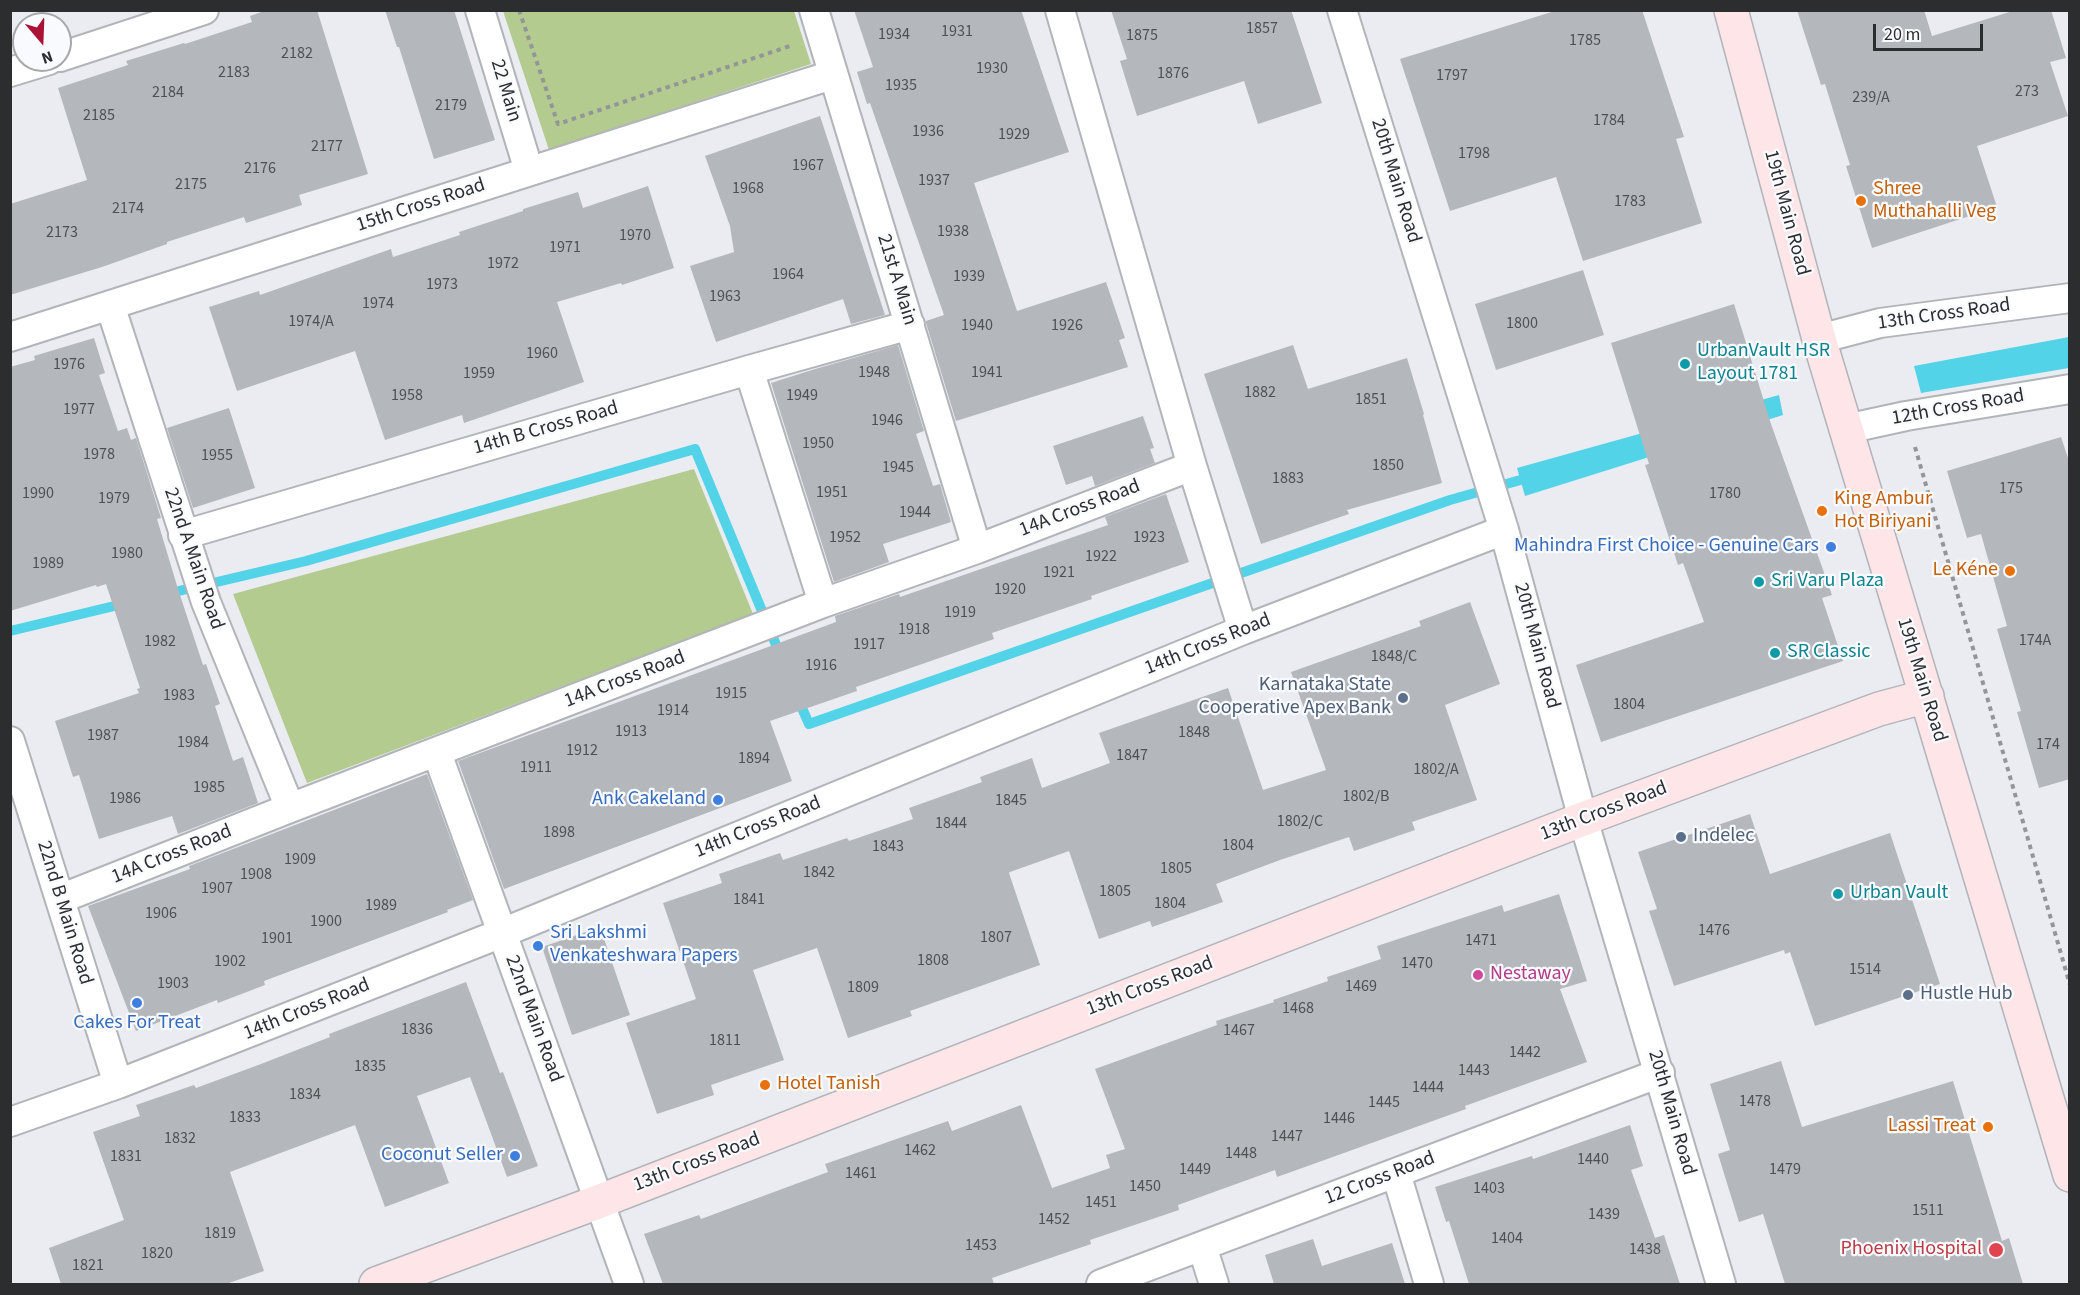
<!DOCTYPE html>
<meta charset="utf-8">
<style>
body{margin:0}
#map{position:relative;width:2080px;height:1295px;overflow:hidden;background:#eaecf2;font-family:"Source Sans 3",sans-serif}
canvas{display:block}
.frame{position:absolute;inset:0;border:12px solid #2c2d2f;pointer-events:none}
.north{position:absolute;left:12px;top:12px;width:60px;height:60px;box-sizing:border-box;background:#f8fafe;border:2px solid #a6a8ab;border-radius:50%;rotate:161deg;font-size:16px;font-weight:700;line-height:24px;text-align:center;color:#2c2d2f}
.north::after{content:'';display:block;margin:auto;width:21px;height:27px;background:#aa1335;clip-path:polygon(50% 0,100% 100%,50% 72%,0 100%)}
.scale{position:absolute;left:1873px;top:24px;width:110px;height:27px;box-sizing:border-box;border:3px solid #2c2d2f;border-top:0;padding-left:8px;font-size:18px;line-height:21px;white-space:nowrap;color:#2c2d2f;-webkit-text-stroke:4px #f8fafe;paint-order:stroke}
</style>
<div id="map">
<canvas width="2080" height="1295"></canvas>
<div class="frame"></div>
<div class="north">N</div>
<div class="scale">20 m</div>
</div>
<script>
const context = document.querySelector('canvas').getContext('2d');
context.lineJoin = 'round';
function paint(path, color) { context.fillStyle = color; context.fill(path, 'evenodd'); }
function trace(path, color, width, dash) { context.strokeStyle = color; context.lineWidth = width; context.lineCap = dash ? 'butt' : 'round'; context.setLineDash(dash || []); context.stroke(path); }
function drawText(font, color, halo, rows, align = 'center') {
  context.font = font + ' "Source Sans 3",sans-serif'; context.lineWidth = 4.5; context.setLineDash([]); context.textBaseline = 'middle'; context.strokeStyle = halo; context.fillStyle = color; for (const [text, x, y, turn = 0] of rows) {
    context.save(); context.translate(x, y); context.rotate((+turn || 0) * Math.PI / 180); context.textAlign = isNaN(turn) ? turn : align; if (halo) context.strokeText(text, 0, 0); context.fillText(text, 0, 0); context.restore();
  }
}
paint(new Path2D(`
 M 503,11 L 794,11 L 811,64 L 549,150 Z
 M 694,469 L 753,614 L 307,783 L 233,594 Z`), '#b3cb8f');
paint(new Path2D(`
 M 2069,337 L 2069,368 L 1921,393 L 1914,366 Z
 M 1779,395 L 1783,415 L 1525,496 L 1517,468 Z`), '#52d3e8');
trace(new Path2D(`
 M 166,594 L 306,561 L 695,449 L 781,657
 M 10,631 L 127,603
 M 798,699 L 809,724 L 1450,500 L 1531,477`), '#52d3e8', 10);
paint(new Path2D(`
 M 267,10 L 317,10 L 368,174 L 299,195 L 302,205 L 246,223 L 244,217 L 167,242 L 167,244 L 102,267 L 10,295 L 10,204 L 87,180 L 58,88 L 128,65 L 126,61 L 184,43 L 185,44 L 252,22 L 250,16 Z
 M 385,10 L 454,10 L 495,140 L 434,159 L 399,47 L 397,47 Z
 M 854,10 L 1021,10 L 1069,152 L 974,183 L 1017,311 L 1106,282 L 1125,338 L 1119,340 L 1128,367 L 956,421 L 926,323 L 926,321 L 944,315 L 870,103 L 867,104 L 857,72 L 873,67 Z
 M 1111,10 L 1291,10 L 1322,103 L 1258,124 L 1244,81 L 1137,116 L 1120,61 L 1127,59 Z
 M 1558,10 L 1642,10 L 1684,137 L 1676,139 L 1702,223 L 1583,261 L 1556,177 L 1450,211 L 1400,59 Z
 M 1797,10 L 1924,10 L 1932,36 L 2016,10 L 2051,10 L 2066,58 L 2050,62 L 2068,116 L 1977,146 L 1997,207 L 1872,248 L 1846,166 L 1850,165 L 1825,84 L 1821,85 Z
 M 820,116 L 885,315 L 851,324 L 843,299 L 716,342 L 690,266 L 734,252 L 730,226 L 705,156 Z
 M 648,186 L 674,268 L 622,285 L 621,283 L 557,302 L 584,382 L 464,423 L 462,415 L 385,440 L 355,351 L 237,391 L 209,307 L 259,291 L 260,295 L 391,249 L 393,257 L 460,235 L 459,232 L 523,211 L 523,209 L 578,192 L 583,208 Z
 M 1583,270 L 1604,335 L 1496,370 L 1475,304 Z
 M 1734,304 L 1771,424 L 1832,595 L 1822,598 L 1843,661 L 1601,742 L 1576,665 L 1704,622 L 1683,563 L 1678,565 L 1645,465 L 1649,464 L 1611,343 Z
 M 94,338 L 105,373 L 99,375 L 118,431 L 127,428 L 131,440 L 136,438 L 161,518 L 157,519 L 178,589 L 203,665 L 206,664 L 220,704 L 215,706 L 233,761 L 243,757 L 258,803 L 178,834 L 172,816 L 99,839 L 79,775 L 73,777 L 55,721 L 139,693 L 137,689 L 140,688 L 106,584 L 97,587 L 96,585 L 10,611 L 10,367 L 35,360 L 34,356 Z
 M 898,345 L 924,431 L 916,434 L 933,486 L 940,484 L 951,522 L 883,544 L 889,562 L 834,582 L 771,383 L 812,370 Z
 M 1293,345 L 1308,389 L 1407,358 L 1424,414 L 1423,415 L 1442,483 L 1347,510 L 1349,514 L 1261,544 L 1204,374 Z
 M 229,408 L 255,488 L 193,508 L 167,428 Z
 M 1143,416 L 1154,448 L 1150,449 L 1155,463 L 1095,486 L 1092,476 L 1066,485 L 1053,446 Z
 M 2061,437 L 2070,464 L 2070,779 L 2039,788 L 2017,712 L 2021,711 L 1997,629 L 2007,626 L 1981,534 L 1967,538 L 1947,471 Z
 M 1166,494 L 1189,562 L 1091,596 L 1092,599 L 992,633 L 994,639 L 856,687 L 857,691 L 770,721 L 792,781 L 504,889 L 458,761 L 836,622 L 835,616 L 899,594 L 900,597 L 1108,525 L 1105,517 Z
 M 1470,602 L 1500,684 L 1445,705 L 1477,800 L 1412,822 L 1415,830 L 1354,851 L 1349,837 L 1280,860 L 1216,884 L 1223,902 L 1152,927 L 1150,921 L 1099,939 L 1069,851 L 1010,872 L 1009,873 L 1040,965 L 910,1011 L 912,1016 L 848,1038 L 817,948 L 753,970 L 784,1060 L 711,1085 L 714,1095 L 657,1114 L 626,1023 L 696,999 L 663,903 L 722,883 L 719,874 L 780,853 L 783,860 L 847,838 L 849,841 L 913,819 L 909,808 L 982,782 L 980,777 L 1032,758 L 1042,788 L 1110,763 L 1099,733 L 1228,688 L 1263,790 L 1326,770 L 1291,672 L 1421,626 L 1419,621 Z
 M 427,774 L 473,900 L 447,910 L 448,912 L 264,981 L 265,985 L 218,1003 L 217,1000 L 136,1031 L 88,906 L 190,869 L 189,866 Z
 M 1750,814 L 1770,874 L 1890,833 L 1940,984 L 1815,1026 L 1790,952 L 1785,954 L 1784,950 L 1674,986 L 1649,911 L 1657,909 L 1638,852 Z
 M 1559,894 L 1587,981 L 1560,989 L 1587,1062 L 1465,1106 L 1466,1109 L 1330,1158 L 1277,1177 L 1275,1170 L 1178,1205 L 1179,1210 L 1090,1240 L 1091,1244 L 992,1278 L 994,1284 L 663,1284 L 644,1234 L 699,1215 L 701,1219 L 828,1172 L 825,1164 L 948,1121 L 952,1131 L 1021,1105 L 1052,1188 L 1110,1168 L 1106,1155 L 1125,1149 L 1095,1069 L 1217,1025 L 1216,1021 L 1274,1002 L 1273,1000 L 1328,981 L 1327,977 L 1381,959 L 1377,946 L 1502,905 L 1504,912 Z
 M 600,927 L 630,1015 L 572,1035 L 542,947 Z
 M 466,982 L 500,1073 L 503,1072 L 538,1166 L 507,1177 L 470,1077 L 417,1096 L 449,1183 L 385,1207 L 355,1125 L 230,1172 L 264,1271 L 226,1284 L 61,1284 L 49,1248 L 124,1220 L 93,1132 L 140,1116 L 136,1105 L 194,1085 L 196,1088 L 261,1064 L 330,1037 L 329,1034 Z
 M 1781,1061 L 1802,1127 L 1953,1081 L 2002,1241 L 2009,1238 L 2023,1284 L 1785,1284 L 1763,1214 L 1739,1222 L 1718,1154 L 1730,1150 L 1710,1084 Z
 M 1630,1125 L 1643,1166 L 1631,1170 L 1655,1238 L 1664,1235 L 1680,1284 L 1469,1284 L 1449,1221 L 1446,1222 L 1435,1187 L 1532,1156 L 1533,1159 Z
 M 1313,1239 L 1322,1266 L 1392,1243 L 1405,1284 L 1274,1284 L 1265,1255 Z`), '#b4b7bc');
const street = new Path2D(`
 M 480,10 L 529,171
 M 814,10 L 977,549
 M 1060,10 L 1192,466 L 1243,630
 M 1342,10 L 1504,530 L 1583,819 L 1721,1284
 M 60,57 L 204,10
 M 10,72 L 49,60
 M 110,305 L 206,602 L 290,808
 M 10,337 L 832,75
 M 1819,339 L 1880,323 L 2070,298
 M 749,370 L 823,603
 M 1846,429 L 1906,416 L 2070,389
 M 183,535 L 749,370 L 910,325
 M 10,741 L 118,1084
 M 437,753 L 629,1284
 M 60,899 L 290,808 L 823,603 L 977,549 L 1192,466
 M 10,1122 L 118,1084 L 502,933 L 1243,630 L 1504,530
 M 1396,1173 L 1429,1284
 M 1202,1246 L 1214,1284
 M 1101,1284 L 1660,1073`);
const secondary = new Path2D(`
 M 1731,10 L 1819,339 L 2070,1175
 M 376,1284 L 598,1202 L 1583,819 L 1879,709 L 1927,696`);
trace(street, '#b1b4b9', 32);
trace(secondary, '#b1b4b9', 36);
trace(new Path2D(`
 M 519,10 L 558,124 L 790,46
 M 1915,447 L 2070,985`), '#939599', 4, [4.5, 4.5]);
trace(street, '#fff', 28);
trace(secondary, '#fee6e8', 33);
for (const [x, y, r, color] of [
 [1861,201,6,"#e8710a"],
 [1685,364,6,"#0f9aa8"],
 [1822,511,6,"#e8710a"],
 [1831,547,6,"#3f7fe0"],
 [2010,571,6,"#e8710a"],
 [1759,582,6,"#0f9aa8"],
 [1775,653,6,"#0f9aa8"],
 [1403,698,6,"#5c6f8a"],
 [718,800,6,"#3f7fe0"],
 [1681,837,6,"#5c6f8a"],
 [1838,894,6,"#0f9aa8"],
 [538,946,6,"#3f7fe0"],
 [1478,975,6,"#d1479c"],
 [1908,995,6,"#5c6f8a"],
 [137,1003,6,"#3f7fe0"],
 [765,1085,6,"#e8710a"],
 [1988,1127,6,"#e8710a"],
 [515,1156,6,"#3f7fe0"],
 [1996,1250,8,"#e0444e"]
]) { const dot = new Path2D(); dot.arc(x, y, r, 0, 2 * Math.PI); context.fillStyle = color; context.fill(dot); trace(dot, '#f8fafe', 2); }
drawText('16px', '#4e5052', null, [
 ["1857",1262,29],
 ["1931",957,32],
 ["1934",894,35],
 ["1875",1142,36],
 ["1785",1585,41],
 ["2182",297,54],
 ["1930",992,69],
 ["2183",234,73],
 ["1876",1173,74],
 ["1797",1452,76],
 ["1935",901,86],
 ["273",2027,92],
 ["2184",168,93],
 ["239/A",1871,98],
 ["2179",451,106],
 ["2185",99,116],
 ["1784",1609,121],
 ["1936",928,132],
 ["1929",1014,135],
 ["2177",327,147],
 ["1798",1474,154],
 ["1967",808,166],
 ["2176",260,169],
 ["1937",934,181],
 ["2175",191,185],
 ["1968",748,189],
 ["1783",1630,202],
 ["2174",128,209],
 ["1938",953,232],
 ["2173",62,233],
 ["1970",635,236],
 ["1971",565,248],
 ["1972",503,264],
 ["1964",788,275],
 ["1939",969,277],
 ["1973",442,285],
 ["1963",725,297],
 ["1974",378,304],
 ["1974/A",311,322],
 ["1800",1522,324],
 ["1940",977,326],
 ["1926",1067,326],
 ["1960",542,354],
 ["1976",69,365],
 ["1948",874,373],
 ["1941",987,373],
 ["1959",479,374],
 ["1882",1260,393],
 ["1958",407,396],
 ["1949",802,396],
 ["1851",1371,400],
 ["1977",79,410],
 ["1946",887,421],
 ["1950",818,444],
 ["1978",99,455],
 ["1955",217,456],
 ["1850",1388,466],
 ["1945",898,468],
 ["1883",1288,479],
 ["175",2011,489],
 ["1951",832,493],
 ["1990",38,494],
 ["1780",1725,494],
 ["1979",114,499],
 ["1944",915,513],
 ["1952",845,538],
 ["1923",1149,538],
 ["1980",127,554],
 ["1922",1101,557],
 ["1989",48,564],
 ["1921",1059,573],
 ["1920",1010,590],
 ["1919",960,613],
 ["1918",914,630],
 ["174A",2035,641],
 ["1982",160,642],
 ["1917",869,645],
 ["1848/C",1394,657],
 ["1916",821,666],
 ["1915",731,694],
 ["1983",179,696],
 ["1804",1629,705],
 ["1914",673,711],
 ["1913",631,732],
 ["1848",1194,733],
 ["1987",103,736],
 ["1984",193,743],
 ["174",2048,745],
 ["1912",582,751],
 ["1847",1132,756],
 ["1894",754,759],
 ["1911",536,768],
 ["1802/A",1436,770],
 ["1985",209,788],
 ["1802/B",1366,797],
 ["1986",125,799],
 ["1845",1011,801],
 ["1802/C",1300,822],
 ["1844",951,824],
 ["1898",559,833],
 ["1804",1238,846],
 ["1843",888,847],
 ["1909",300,860],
 ["1805",1176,869],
 ["1842",819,873],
 ["1908",256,875],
 ["1907",217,889],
 ["1805",1115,892],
 ["1841",749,900],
 ["1804",1170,904],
 ["1989",381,906],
 ["1906",161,914],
 ["1900",326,922],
 ["1476",1714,931],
 ["1807",996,938],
 ["1901",277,939],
 ["1471",1481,941],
 ["1808",933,961],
 ["1902",230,962],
 ["1470",1417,964],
 ["1514",1865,970],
 ["1903",173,984],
 ["1469",1361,987],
 ["1809",863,988],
 ["1468",1298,1009],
 ["1836",417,1030],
 ["1467",1239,1031],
 ["1811",725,1041],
 ["1442",1525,1053],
 ["1835",370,1067],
 ["1443",1474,1071],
 ["1444",1428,1088],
 ["1834",305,1095],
 ["1478",1755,1102],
 ["1445",1384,1103],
 ["1833",245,1118],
 ["1446",1339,1119],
 ["1447",1287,1137],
 ["1832",180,1139],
 ["1462",920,1151],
 ["1448",1241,1154],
 ["1831",126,1157],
 ["1440",1593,1160],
 ["1449",1195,1170],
 ["1479",1785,1170],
 ["1461",861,1174],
 ["1450",1145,1187],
 ["1403",1489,1189],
 ["1451",1101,1203],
 ["1511",1928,1211],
 ["1439",1604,1215],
 ["1452",1054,1220],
 ["1819",220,1234],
 ["1404",1507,1239],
 ["1453",981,1246],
 ["1438",1645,1250],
 ["1820",157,1254],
 ["1821",88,1266]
]);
drawText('20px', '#2c2d2f', '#f8fafe', [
 ["22 Main",505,91,73],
 ["20th Main Road",1395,181,73],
 ["15th Cross Road",421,206,-18],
 ["19th Main Road",1786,213,75],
 ["21st A Main",896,280,73],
 ["13th Cross Road",1944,315,-8],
 ["12th Cross Road",1958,408,-10],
 ["14th B Cross Road",546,429,-16],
 ["14A Cross Road",1080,509,-21],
 ["22nd A Main Road",193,559,71],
 ["14th Cross Road",1208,645,-22],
 ["20th Main Road",1536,646,75],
 ["14A Cross Road",625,680,-21],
 ["19th Main Road",1921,680,73],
 ["13th Cross Road",1604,812,-21],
 ["14th Cross Road",758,828,-22],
 ["14A Cross Road",172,855,-22],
 ["22nd B Main Road",64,913,73],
 ["13th Cross Road",1150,987,-21],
 ["14th Cross Road",307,1010,-22],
 ["22nd Main Road",533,1019,70],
 ["20th Main Road",1671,1113,74],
 ["13th Cross Road",697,1163,-21],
 ["12 Cross Road",1380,1179,-21]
]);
drawText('20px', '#c56008', '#f8fafe', [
 ["Shree",1873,190],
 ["Muthahalli Veg",1873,213],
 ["King Ambur",1834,500],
 ["Hot Biriyani",1834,523],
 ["Le Kéne",1998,571,"right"],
 ["Hotel Tanish",777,1085],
 ["Lassi Treat",1976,1127,"right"]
], 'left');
drawText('20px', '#0d838f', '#f8fafe', [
 ["UrbanVault HSR",1697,352],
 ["Layout 1781",1697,375],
 ["Sri Varu Plaza",1771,582],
 ["SR Classic",1787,653],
 ["Urban Vault",1850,894]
], 'left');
drawText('20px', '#366cbe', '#f8fafe', [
 ["Mahindra First Choice - Genuine Cars",1819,547],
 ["Ank Cakeland",706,800],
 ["Sri Lakshmi",550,934,"left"],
 ["Venkateshwara Papers",550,957,"left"],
 ["Cakes For Treat",137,1024,"center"],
 ["Coconut Seller",503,1156]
], 'right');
drawText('20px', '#4e5e75', '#f8fafe', [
 ["Karnataka State",1391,686,"right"],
 ["Cooperative Apex Bank",1391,709,"right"],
 ["Indelec",1693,837],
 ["Hustle Hub",1920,995]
], 'left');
drawText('20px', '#b23c85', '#f8fafe', [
 ["Nestaway",1490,975]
], 'left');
drawText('20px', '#be3a42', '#f8fafe', [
 ["Phoenix Hospital",1982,1250]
], 'right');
</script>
